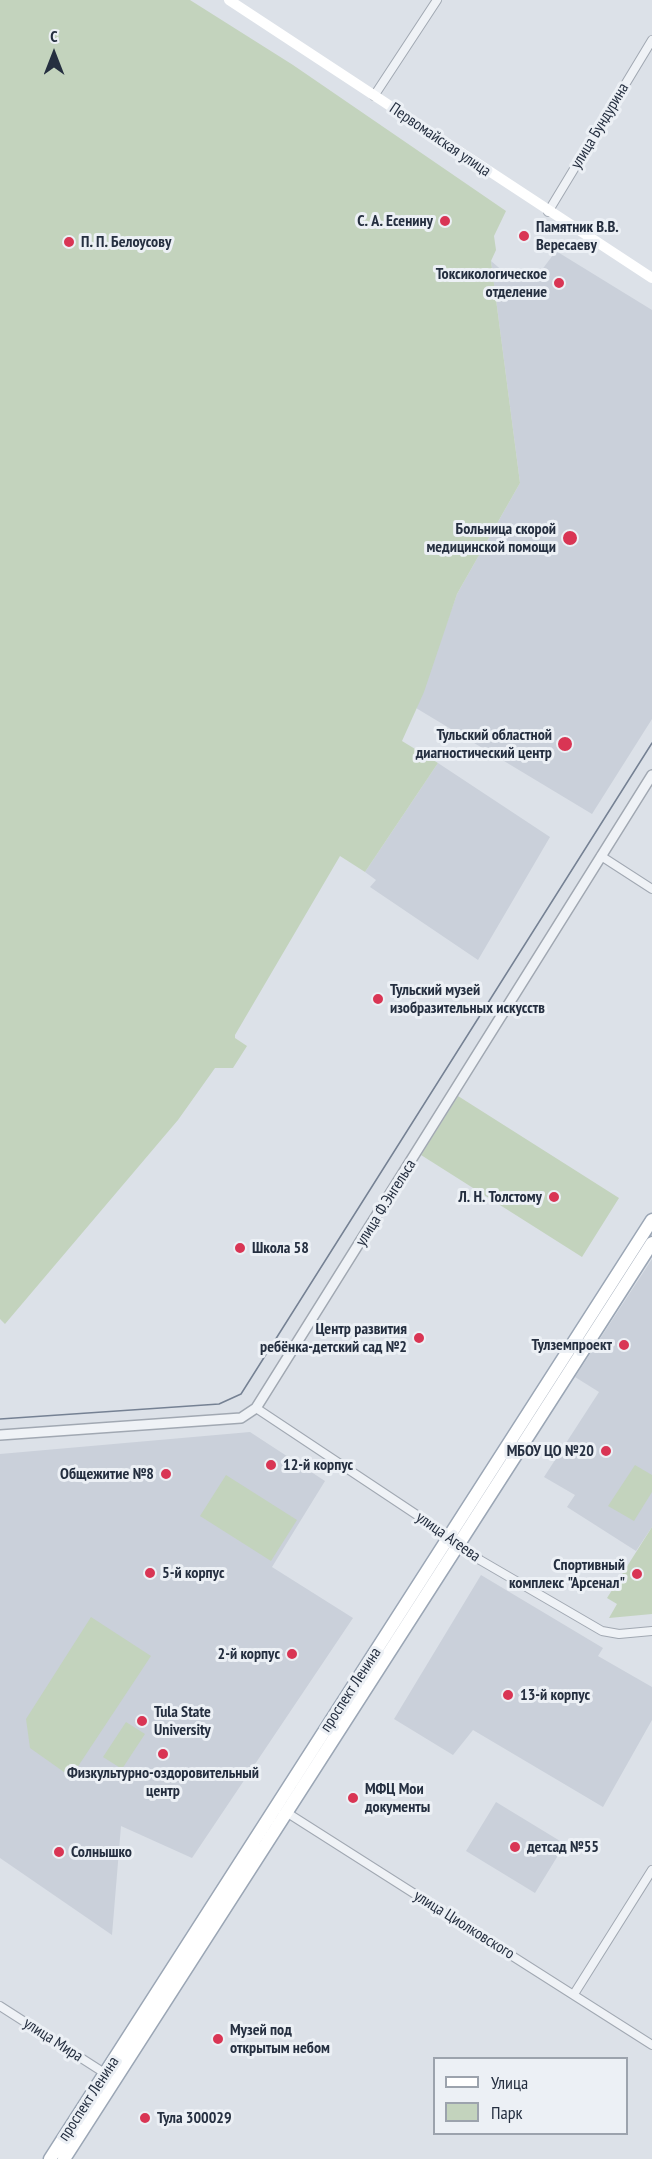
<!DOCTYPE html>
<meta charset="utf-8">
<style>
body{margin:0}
#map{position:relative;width:652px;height:2159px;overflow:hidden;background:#dce1e8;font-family:"PT Sans Narrow",sans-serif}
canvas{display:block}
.legend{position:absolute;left:433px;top:2057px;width:195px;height:78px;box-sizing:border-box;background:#ecf0f5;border:2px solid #9ca3ad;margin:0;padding:8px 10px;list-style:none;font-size:18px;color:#252f40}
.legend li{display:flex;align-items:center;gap:12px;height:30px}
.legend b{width:30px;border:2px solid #9ca3ad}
.north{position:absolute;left:24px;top:24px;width:60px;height:60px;-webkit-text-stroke:4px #ecf0f5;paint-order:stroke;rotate:0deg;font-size:16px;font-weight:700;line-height:24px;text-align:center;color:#252f40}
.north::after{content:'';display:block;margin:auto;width:21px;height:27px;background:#252f40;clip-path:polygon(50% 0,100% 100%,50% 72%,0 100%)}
</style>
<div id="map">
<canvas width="652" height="2159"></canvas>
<ul class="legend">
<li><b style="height:8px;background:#fff"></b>Улица</li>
<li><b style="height:16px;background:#c3d3bd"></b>Парк</li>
</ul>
<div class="north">С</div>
</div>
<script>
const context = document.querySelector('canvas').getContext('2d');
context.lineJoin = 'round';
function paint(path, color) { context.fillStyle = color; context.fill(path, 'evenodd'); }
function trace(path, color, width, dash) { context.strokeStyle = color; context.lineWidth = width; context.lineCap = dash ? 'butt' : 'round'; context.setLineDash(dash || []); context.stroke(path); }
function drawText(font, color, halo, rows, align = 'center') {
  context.font = font + ' "PT Sans Narrow",sans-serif'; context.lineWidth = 6; context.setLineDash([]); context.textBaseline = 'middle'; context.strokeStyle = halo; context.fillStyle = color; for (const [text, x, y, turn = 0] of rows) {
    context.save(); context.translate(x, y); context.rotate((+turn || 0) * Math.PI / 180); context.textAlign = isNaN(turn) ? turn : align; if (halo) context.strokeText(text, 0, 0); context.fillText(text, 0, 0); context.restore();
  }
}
paint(new Path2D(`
 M 556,251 L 652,310 L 652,719 L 592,814 L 416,708 L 457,594 L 520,483 L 491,261 L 504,272 L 521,277 L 541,271 Z
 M 438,763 L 550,837 L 478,960 L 370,887 L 376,880 L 365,872 Z
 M 652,1259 L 652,1527 L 636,1551 L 567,1507 L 575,1495 L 544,1477 L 599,1392 L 575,1377 Z
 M 250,1432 L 325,1481 L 272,1567 L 353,1618 L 192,1858 L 121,1826 L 112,1935 L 0,1858 L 0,1454 Z
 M 481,1575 L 603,1648 L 598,1656 L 652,1687 L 652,1720 L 603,1807 L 473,1730 L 453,1755 L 394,1719 Z
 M 496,1802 L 565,1844 L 535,1893 L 466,1851 Z`), '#cad0da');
paint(new Path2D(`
 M 0,0 L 190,0 L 293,65 L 506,211 L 494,236 L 496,250 L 491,261 L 520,483 L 457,594 L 424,692 L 402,741 L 438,763 L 365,872 L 340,856 L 235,1035 L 235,1038 L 247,1046 L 233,1068 L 215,1068 L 178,1120 L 5,1324 L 0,1319 Z
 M 458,1096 L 619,1198 L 582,1257 L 421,1155 Z
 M 635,1465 L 652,1475 L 652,1492 L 634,1521 L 608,1506 Z
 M 226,1475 L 297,1520 L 271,1561 L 200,1516 Z
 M 652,1527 L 652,1614 L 609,1618 L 617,1604 L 607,1598 Z
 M 91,1617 L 151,1656 L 71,1777 L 30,1748 L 26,1719 Z
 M 126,1722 L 145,1734 L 122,1769 L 103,1757 Z`), '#c3d3bd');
const minor = new Path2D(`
 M 374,96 L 437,0
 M 548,212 L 652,40
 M 601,856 L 652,889
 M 256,1408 L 450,1537
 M 458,1543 L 480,1560 L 602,1631 L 619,1634 L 652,1631
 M 286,1812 L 652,2045
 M 574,1994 L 652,1870
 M 0,2006 L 106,2074`);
const tertiary = new Path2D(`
 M 0,1435 L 241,1418 L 256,1408 L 652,775`);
const primary = new Path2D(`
 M 50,2159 L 652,1220
 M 64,2159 L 652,1243`);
trace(minor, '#a1a8b2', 10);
trace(tertiary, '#a1a8b2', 12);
trace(primary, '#9ba6b5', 15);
trace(minor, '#eff2f6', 8);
trace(tertiary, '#eff2f6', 9);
trace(new Path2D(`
 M 229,0 L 652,278`), '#fff', 10);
trace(primary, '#fff', 12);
trace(new Path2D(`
 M 0,1419 L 219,1404 L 241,1394 L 652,743`), '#758193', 1.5);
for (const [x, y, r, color] of [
 [445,221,6,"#d93554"],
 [524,236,6,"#d93554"],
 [69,242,6,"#d93554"],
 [559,283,6,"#d93554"],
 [570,538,8,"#d93554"],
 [565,744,8,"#d93554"],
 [378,999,6,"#d93554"],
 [554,1197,6,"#d93554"],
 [240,1248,6,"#d93554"],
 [419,1338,6,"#d93554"],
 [624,1345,6,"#d93554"],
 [606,1451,6,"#d93554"],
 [271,1465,6,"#d93554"],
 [166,1474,6,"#d93554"],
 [150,1573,6,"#d93554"],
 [637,1574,6,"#d93554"],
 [292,1654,6,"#d93554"],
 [508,1695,6,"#d93554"],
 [142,1721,6,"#d93554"],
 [163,1754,6,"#d93554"],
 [353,1798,6,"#d93554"],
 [515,1847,6,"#d93554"],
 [59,1852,6,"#d93554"],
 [218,2039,6,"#d93554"],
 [145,2118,6,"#d93554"]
]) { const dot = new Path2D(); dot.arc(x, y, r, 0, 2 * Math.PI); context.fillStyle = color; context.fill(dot); trace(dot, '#ecf0f5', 2); }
drawText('16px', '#252f40', '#ecf0f5', [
 ["улица Бундурина",600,126,-59],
 ["Первомайская улица",440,140,34],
 ["улица Ф.Энгельса",386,1203,-58],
 ["улица Агеева",448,1537,35],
 ["проспект Ленина",351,1690,-57],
 ["улица Циолковского",464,1925,32],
 ["улица Мира",53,2040,33],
 ["проспект Ленина",89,2099,-57]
]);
drawText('bold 16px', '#252f40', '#ecf0f5', [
 ["С. А. Есенину",433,221,"right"],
 ["Памятник В.В.",536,227],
 ["Вересаеву",536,245],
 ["П. П. Белоусову",81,242],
 ["Токсикологическое",547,274,"right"],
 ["отделение",547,292,"right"],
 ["Больница скорой",556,529,"right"],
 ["медицинской помощи",556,547,"right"],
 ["Тульский областной",552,735,"right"],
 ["диагностический центр",552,753,"right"],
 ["Тульский музей",390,990],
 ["изобразительных искусств",390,1008],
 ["Л. Н. Толстому",542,1197,"right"],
 ["Школа 58",252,1248],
 ["Центр развития",407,1329,"right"],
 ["ребёнка-детский сад №2",407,1347,"right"],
 ["Тулземпроект",612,1345,"right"],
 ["МБОУ ЦО №20",594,1451,"right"],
 ["12-й корпус",283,1465],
 ["Общежитие №8",154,1474,"right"],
 ["Спортивный",625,1565,"right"],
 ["комплекс \"Арсенал\"",625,1583,"right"],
 ["5-й корпус",162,1573],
 ["2-й корпус",280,1654,"right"],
 ["13-й корпус",520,1695],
 ["Tula State",154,1712],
 ["University",154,1730],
 ["Физкультурно-оздоровительный",163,1773,"center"],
 ["центр",163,1791,"center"],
 ["МФЦ Мои",365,1789],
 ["документы",365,1807],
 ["детсад №55",527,1847],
 ["Солнышко",71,1852],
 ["Музей под",230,2030],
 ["открытым небом",230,2048],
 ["Тула 300029",157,2118]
], 'left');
</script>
